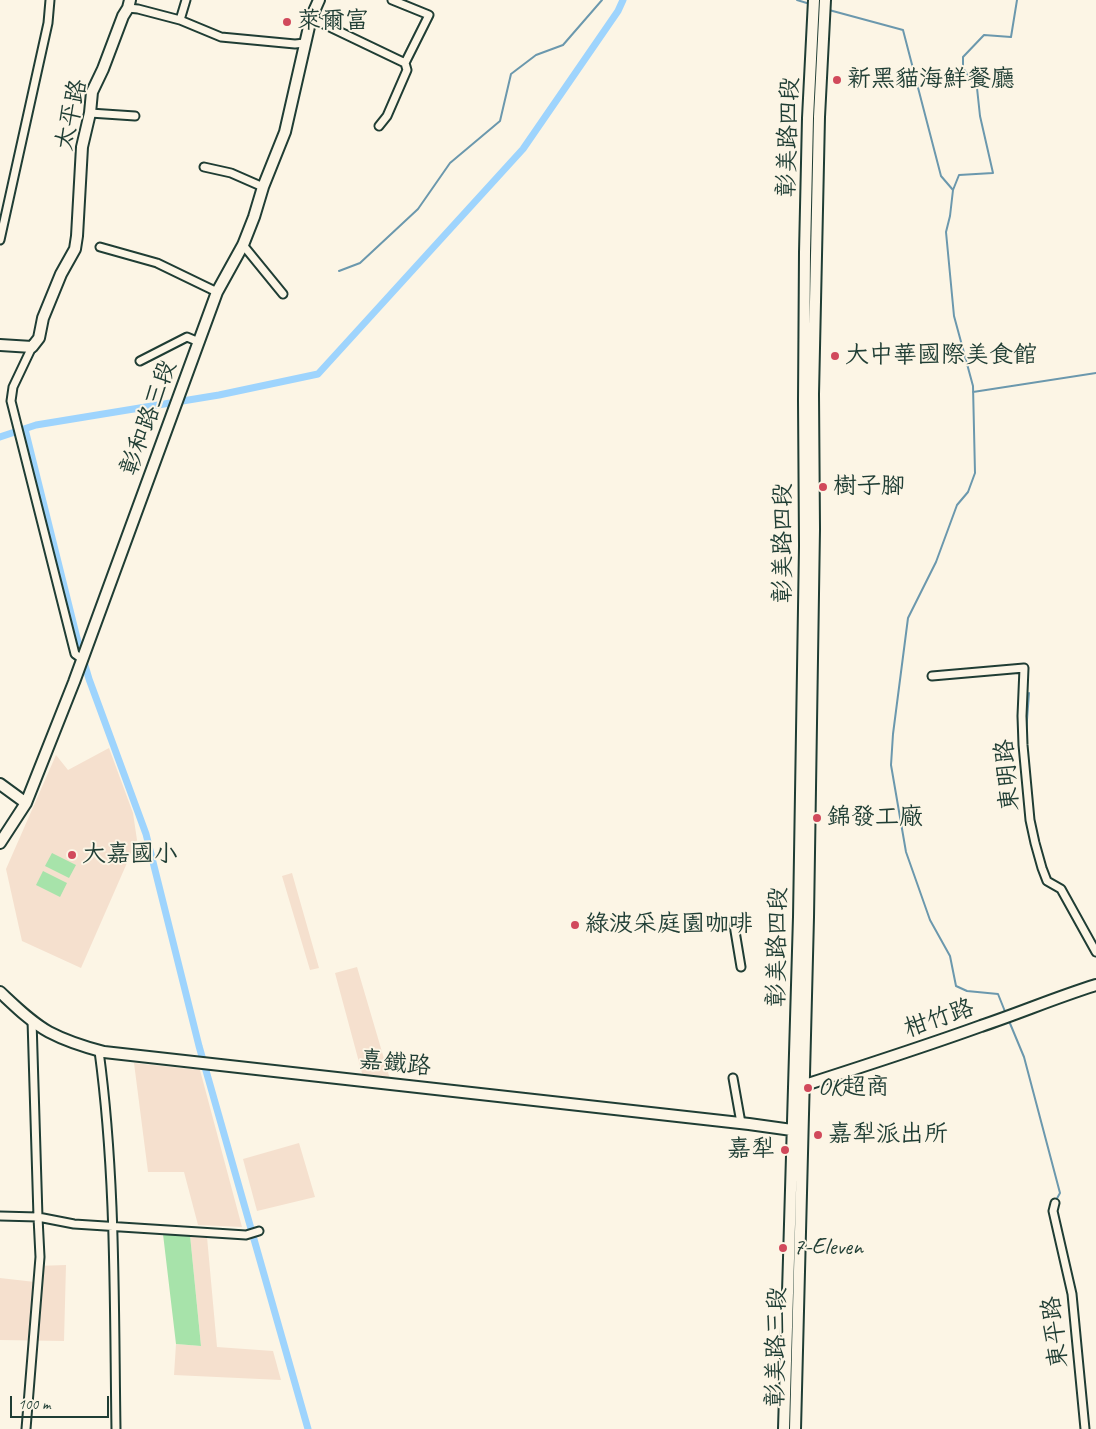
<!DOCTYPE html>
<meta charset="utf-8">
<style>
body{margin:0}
#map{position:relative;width:1096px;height:1429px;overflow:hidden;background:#fcf5e5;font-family:Caveat,sans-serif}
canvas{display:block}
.scale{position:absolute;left:10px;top:1396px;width:99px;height:22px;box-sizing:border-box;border:2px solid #1f3d34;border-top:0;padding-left:6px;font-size:15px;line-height:18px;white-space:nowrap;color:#1f3d34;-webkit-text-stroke:4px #fcf5e5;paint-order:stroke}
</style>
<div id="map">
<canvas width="1096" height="1429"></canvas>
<div class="scale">100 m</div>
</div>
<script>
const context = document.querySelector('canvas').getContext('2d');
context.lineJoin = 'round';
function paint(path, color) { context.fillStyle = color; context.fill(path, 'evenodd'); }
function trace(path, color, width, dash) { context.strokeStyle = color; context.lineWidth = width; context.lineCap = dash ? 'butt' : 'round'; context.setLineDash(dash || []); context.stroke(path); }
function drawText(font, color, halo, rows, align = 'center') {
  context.font = font + ' Caveat,"LXGW WenKai TC",sans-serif'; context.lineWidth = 4; context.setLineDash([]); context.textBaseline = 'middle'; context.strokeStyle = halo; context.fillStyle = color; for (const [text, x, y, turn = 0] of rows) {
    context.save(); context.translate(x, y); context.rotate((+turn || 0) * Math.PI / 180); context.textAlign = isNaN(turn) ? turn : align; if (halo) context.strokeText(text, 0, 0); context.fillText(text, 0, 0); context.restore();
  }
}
paint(new Path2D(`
 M 109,748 L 133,813 L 137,840 L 81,968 L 22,941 L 6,869 L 56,755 L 68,770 Z
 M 292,873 L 319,968 L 310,970 L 282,876 Z
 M 357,967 L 390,1079 L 363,1077 L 335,973 Z
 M 134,1063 L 200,1070 L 242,1227 L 198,1225 L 184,1172 L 148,1172 Z
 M 299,1143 L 315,1197 L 257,1211 L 243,1159 Z
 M 190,1235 L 207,1237 L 217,1347 L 273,1351 L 281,1380 L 174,1375 L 176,1344 L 201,1346 Z
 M 66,1265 L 64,1341 L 0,1340 L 0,1278 L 35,1282 L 36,1266 Z`), '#f5e0ce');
paint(new Path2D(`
 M 52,853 L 76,865 L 69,878 L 45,866 Z
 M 43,871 L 67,883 L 60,897 L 36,885 Z
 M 163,1234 L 190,1235 L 201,1346 L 176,1344 Z`), '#a7e3aa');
trace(new Path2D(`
 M 797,0 L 810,4
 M 829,10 L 903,30 L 941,176 L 953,190 L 950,216 L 946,232 L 954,316 L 973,386 L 975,473 L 968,492 L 957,505 L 936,562 L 908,618 L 893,734 L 891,765 L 906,852 L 930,920 L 950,956 L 956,986 L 967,991 L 998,994 L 1006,1014
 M 953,190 L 959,175 L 993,173 L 980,116 L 977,88 L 963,68 L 963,57 L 984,35 L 1011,37 L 1017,0
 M 339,271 L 360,263 L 418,209 L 450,163 L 500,121 L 511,74 L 536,55 L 563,45 L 602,0
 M 973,392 L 1096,373
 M 1026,733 L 1029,693
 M 1009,1021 L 1024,1057 L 1060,1193 L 1055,1202`), '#6b98ad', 2);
trace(new Path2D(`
 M 25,429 L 77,638 L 89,679 L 146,834 L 199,1046 L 308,1429
 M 0,437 L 36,425 L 219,395 L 318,374 L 523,149 L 618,11 L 623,0`), '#9ed4fd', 7);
const street = new Path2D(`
 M 392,0 L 429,15 L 405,63
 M 128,8 L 138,9 L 180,20 L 221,37 L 295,44 L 305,43
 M 311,18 L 405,63 L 407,70 L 387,116 L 379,126
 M 180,20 L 186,0
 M 90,113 L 135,116
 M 204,167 L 231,173 L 263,187
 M 0,240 L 48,23 L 50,0
 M 243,245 L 283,294
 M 100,247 L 157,263 L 217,292
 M 32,347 L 13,387 L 11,401 L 75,654 L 82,659
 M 140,361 L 187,337 L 199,342
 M 932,676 L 1024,668 L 1022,716 L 1023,745 L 1030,820 L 1035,843 L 1042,868 L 1047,881 L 1061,889 L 1096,952
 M 734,925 L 741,967
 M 99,1051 C 116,1176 114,1303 116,1429
 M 733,1078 L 741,1123
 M 1055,1203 L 1053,1211 L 1072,1294 L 1085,1429
 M 0,1216 L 38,1217 L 74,1224 L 246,1235 L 259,1231
 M 26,1429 L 40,1257 L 38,1217 L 32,1020`);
const secondary = new Path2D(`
 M 0,345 L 32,347 L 39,338 L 43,318 L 61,274 L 75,249 L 77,236 L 82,147 L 90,113 L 92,92 L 103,69 L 123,16 L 128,8 L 130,0
 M 0,784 L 26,803
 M 0,843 L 26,803 L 74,682 L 217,292 L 243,245 L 254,217 L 263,187 L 285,132 L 311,18 L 319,0
 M 0,992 C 15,1006 31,1022 49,1032 C 66,1041 85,1047 104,1052 L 749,1124 L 799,1131
 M 798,1086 L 805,1085 C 864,1066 923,1047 981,1026 C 1020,1013 1057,997 1096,985
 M 784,1429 L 799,917 L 805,546 L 804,400 L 805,252 L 808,118 L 814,0
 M 795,1429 L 808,917 L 814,529 L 813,394 L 819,117 L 825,0`);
trace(street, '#1f3d34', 11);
trace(secondary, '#1f3d34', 14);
trace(street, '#fcf5e5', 7);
trace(secondary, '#fcf5e5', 10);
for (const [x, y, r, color] of [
 [287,22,5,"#d1495b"],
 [837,80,5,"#d1495b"],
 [835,356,5,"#d1495b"],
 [823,487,5,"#d1495b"],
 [817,818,5,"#d1495b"],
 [72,855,5,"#d1495b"],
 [575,925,5,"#d1495b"],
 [808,1088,5,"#d1495b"],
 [818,1135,5,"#d1495b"],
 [785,1150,5,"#d1495b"],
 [783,1248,5,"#d1495b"]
]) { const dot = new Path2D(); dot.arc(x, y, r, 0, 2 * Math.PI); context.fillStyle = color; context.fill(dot); trace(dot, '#fcf5e5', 2); }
drawText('24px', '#1f3d34', '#fcf5e5', [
 ["萊爾富",297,22],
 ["新黑貓海鮮餐廳",847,80],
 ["大中華國際美食館",845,356],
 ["樹子腳",833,487],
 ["錦發工廠",827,818],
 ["大嘉國小",82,855],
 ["綠波采庭園咖啡",585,925],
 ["OK超商",818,1088],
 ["嘉犁派出所",828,1135],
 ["嘉犁",775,1150,"right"],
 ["7-Eleven",793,1248]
], 'left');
drawText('24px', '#1f3d34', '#fcf5e5', [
 ["太平路",72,115,-78],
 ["彰美路四段",789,137,-88],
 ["彰和路三段",149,418,-70],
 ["彰美路四段",784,543,-90],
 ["東明路",1008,775,-95],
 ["彰美路四段",778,947,-89],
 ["柑竹路",939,1019,-19],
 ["嘉鐵路",395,1064,6],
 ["東平路",1056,1332,-97],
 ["彰美路三段",777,1347,-89]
]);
</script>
